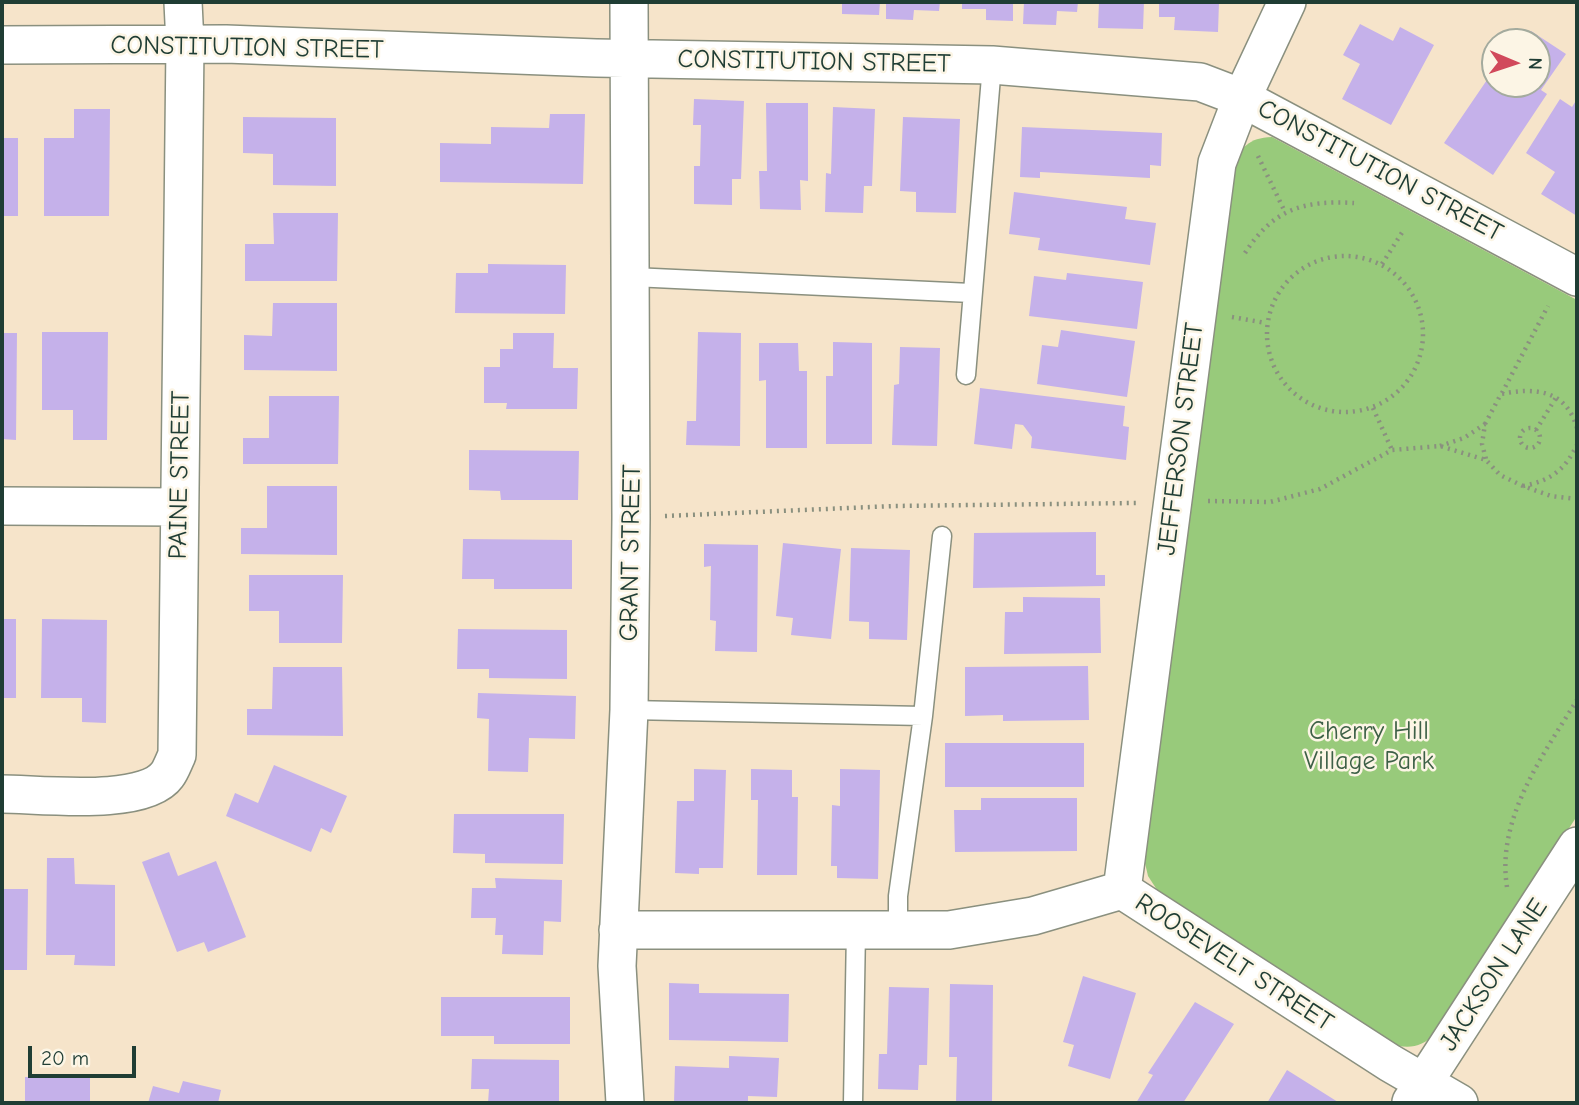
<!DOCTYPE html>
<style>
body{margin:0}
#map{position:relative;width:1579px;height:1105px;overflow:hidden;background:#f6e4ca;font-family:"Comic Neue",sans-serif}
canvas{display:block}
.frame{position:absolute;inset:0;border:4px solid #1f3d34;pointer-events:none}
.north{position:absolute;left:1481px;top:28px;width:70px;height:70px;box-sizing:border-box;background:#fcf5e5;border:2px solid #a4ab9e;border-radius:50%;rotate:92deg;font-size:19px;font-weight:700;line-height:28px;text-align:center;color:#1f3d34}
.north::after{content:'';display:block;margin:auto;width:24px;height:32px;background:#d1495b;clip-path:polygon(50% 0,100% 100%,50% 72%,0 100%)}
.scale{position:absolute;left:28px;top:1046px;width:108px;height:32px;box-sizing:border-box;border:4px solid #1f3d34;border-top:0;padding-left:9px;font-size:21px;line-height:24px;white-space:nowrap;color:#1f3d34;-webkit-text-stroke:5px #fcf5e5;paint-order:stroke}
</style>
<div id="map">
<canvas width="1579" height="1105"></canvas>
<div class="frame"></div>
<div class="north">N</div>
<div class="scale">20 m</div>
</div>
<script>
const context = document.querySelector('canvas').getContext('2d');
context.lineJoin = 'round';
function paint(path, color) { context.fillStyle = color; context.fill(path, 'evenodd'); }
function trace(path, color, width, dash) { context.strokeStyle = color; context.lineWidth = width; context.lineCap = dash ? 'butt' : 'round'; context.setLineDash(dash || []); context.stroke(path); }
function drawText(font, color, halo, rows, align = 'center') {
  context.font = font + ' "Comic Neue",sans-serif'; context.lineWidth = 5; context.setLineDash([]); context.textBaseline = 'middle'; context.strokeStyle = halo; context.fillStyle = color; for (const [text, x, y, turn = 0] of rows) {
    context.save(); context.translate(x, y); context.rotate((+turn || 0) * Math.PI / 180); context.textAlign = isNaN(turn) ? turn : align; if (halo) context.strokeText(text, 0, 0); context.fillText(text, 0, 0); context.restore();
  }
}
paint(new Path2D(`
 M 1272,137 L 1577,300 L 1577,816 L 1436,1033 C 1421,1048 1409,1049 1389,1044 L 1159,893 L 1148,876 L 1145,863 L 1231,167 C 1242,147 1248,138 1272,137 Z`), '#98ca7b');
paint(new Path2D(`
 M 842,2 L 880,2 L 879,15 L 842,14 Z
 M 886,2 L 940,2 L 939,11 L 914,10 L 913,20 L 886,19 Z
 M 962,2 L 1013,2 L 1013,21 L 986,20 L 986,9 L 962,9 Z
 M 1024,2 L 1078,2 L 1077,12 L 1057,11 L 1056,25 L 1023,24 Z
 M 1099,2 L 1144,2 L 1143,29 L 1098,28 Z
 M 1159,2 L 1219,2 L 1218,32 L 1174,30 L 1175,17 L 1159,17 Z
 M 1360,24 L 1393,41 L 1400,27 L 1434,45 L 1391,125 L 1342,99 L 1360,64 L 1343,55 Z
 M 1531,31 L 1566,54 L 1541,90 L 1547,94 L 1493,175 L 1444,143 L 1491,74 L 1495,76 L 1495,84 L 1537,84 L 1537,42 L 1524,42 Z
 M 694,99 L 744,101 L 741,179 L 732,179 L 732,205 L 694,204 L 694,166 L 700,166 L 701,125 L 693,125 Z
 M 1560,99 L 1572,107 L 1577,99 L 1577,216 L 1541,194 L 1555,172 L 1526,153 Z
 M 766,103 L 808,103 L 808,181 L 800,180 L 801,210 L 760,209 L 759,171 L 767,171 Z
 M 833,107 L 875,109 L 872,186 L 864,186 L 863,213 L 825,212 L 826,173 L 831,174 Z
 M 74,109 L 110,109 L 109,216 L 44,216 L 44,138 L 74,138 Z
 M 550,114 L 585,114 L 583,184 L 440,182 L 440,143 L 491,144 L 491,127 L 549,128 Z
 M 243,117 L 336,118 L 336,186 L 273,185 L 273,154 L 243,153 Z
 M 903,117 L 960,119 L 956,213 L 916,212 L 916,192 L 900,191 Z
 M 1022,127 L 1162,133 L 1161,166 L 1150,165 L 1150,178 L 1040,172 L 1040,178 L 1020,177 Z
 M 2,138 L 18,138 L 18,216 L 2,216 Z
 M 1014,192 L 1127,207 L 1125,219 L 1156,223 L 1150,265 L 1038,250 L 1040,238 L 1009,234 Z
 M 273,213 L 338,213 L 337,281 L 245,281 L 245,244 L 274,244 Z
 M 488,264 L 566,265 L 565,314 L 455,313 L 456,273 L 488,273 Z
 M 1067,273 L 1143,282 L 1137,329 L 1029,316 L 1034,276 L 1066,280 Z
 M 273,303 L 337,303 L 337,371 L 244,370 L 244,335 L 272,336 Z
 M 1061,330 L 1135,341 L 1127,397 L 1037,384 L 1042,345 L 1058,347 Z
 M 42,332 L 108,332 L 107,440 L 73,440 L 73,410 L 42,410 Z
 M 698,332 L 741,333 L 740,446 L 686,445 L 687,421 L 696,421 Z
 M 2,333 L 17,333 L 16,440 L 2,439 Z
 M 513,333 L 554,333 L 553,368 L 578,368 L 577,409 L 506,409 L 507,403 L 484,403 L 484,367 L 500,367 L 500,349 L 513,349 Z
 M 833,342 L 872,343 L 872,444 L 826,444 L 826,376 L 833,376 Z
 M 759,343 L 798,343 L 799,371 L 807,371 L 807,448 L 766,448 L 766,380 L 759,381 Z
 M 900,347 L 940,348 L 937,446 L 892,445 L 894,385 L 899,384 Z
 M 980,388 L 1125,406 L 1123,426 L 1129,427 L 1126,460 L 1031,448 L 1032,437 L 1023,425 L 1015,424 L 1012,449 L 974,444 Z
 M 269,396 L 339,396 L 338,464 L 243,464 L 243,438 L 269,438 Z
 M 469,450 L 579,451 L 578,500 L 501,500 L 500,491 L 469,490 Z
 M 267,486 L 337,486 L 337,555 L 241,554 L 241,528 L 267,528 Z
 M 1096,532 L 1096,575 L 1105,575 L 1105,586 L 973,588 L 974,533 Z
 M 463,539 L 572,540 L 572,589 L 494,589 L 494,579 L 462,579 Z
 M 783,543 L 841,549 L 831,639 L 791,635 L 793,618 L 776,616 Z
 M 704,544 L 758,545 L 757,652 L 715,651 L 716,621 L 710,620 L 711,566 L 704,567 Z
 M 851,548 L 910,550 L 907,640 L 869,639 L 869,622 L 849,621 Z
 M 249,575 L 343,575 L 342,643 L 279,643 L 279,611 L 249,611 Z
 M 1023,597 L 1100,598 L 1101,653 L 1004,654 L 1005,612 L 1023,612 Z
 M 2,619 L 16,619 L 16,698 L 2,698 Z
 M 42,619 L 107,620 L 106,723 L 82,722 L 82,698 L 41,698 Z
 M 458,629 L 567,630 L 567,679 L 489,678 L 489,669 L 457,669 Z
 M 1088,666 L 1089,720 L 1003,721 L 1003,715 L 965,716 L 965,667 Z
 M 273,667 L 342,667 L 343,736 L 247,735 L 247,709 L 272,709 Z
 M 478,693 L 576,696 L 575,739 L 529,738 L 528,772 L 488,771 L 489,719 L 477,718 Z
 M 945,743 L 1084,743 L 1084,787 L 945,787 Z
 M 274,765 L 347,796 L 331,833 L 321,828 L 311,852 L 226,816 L 235,793 L 258,803 Z
 M 694,769 L 726,770 L 723,868 L 699,868 L 699,874 L 675,873 L 677,801 L 694,801 Z
 M 751,769 L 792,770 L 792,797 L 798,797 L 797,875 L 757,875 L 758,800 L 751,800 Z
 M 840,769 L 880,770 L 878,879 L 837,878 L 837,866 L 831,866 L 832,805 L 840,806 Z
 M 981,798 L 1077,798 L 1077,851 L 955,852 L 954,810 L 981,810 Z
 M 454,814 L 564,814 L 563,864 L 485,863 L 485,854 L 453,853 Z
 M 169,852 L 178,876 L 216,861 L 246,937 L 208,952 L 204,942 L 177,952 L 142,862 Z
 M 47,858 L 74,858 L 75,884 L 115,885 L 115,966 L 74,965 L 75,955 L 46,955 Z
 M 495,878 L 562,880 L 561,922 L 544,921 L 543,955 L 502,954 L 503,935 L 495,935 L 496,918 L 471,918 L 472,888 L 496,888 Z
 M 2,889 L 28,889 L 27,970 L 2,970 Z
 M 1083,976 L 1136,993 L 1110,1079 L 1068,1066 L 1074,1045 L 1063,1042 Z
 M 669,983 L 699,984 L 699,993 L 789,994 L 788,1042 L 669,1040 Z
 M 950,984 L 993,985 L 992,1103 L 956,1103 L 957,1057 L 949,1057 Z
 M 889,987 L 929,988 L 927,1065 L 919,1065 L 918,1090 L 878,1089 L 879,1054 L 887,1054 Z
 M 441,997 L 570,997 L 570,1044 L 494,1044 L 494,1036 L 441,1036 Z
 M 1195,1002 L 1234,1024 L 1183,1103 L 1136,1103 L 1153,1075 L 1148,1073 Z
 M 729,1056 L 779,1058 L 777,1097 L 748,1096 L 748,1103 L 674,1103 L 675,1066 L 729,1068 Z
 M 472,1059 L 559,1060 L 559,1102 L 488,1103 L 489,1089 L 471,1089 Z
 M 1287,1070 L 1338,1102 L 1337,1103 L 1267,1103 Z
 M 25,1077 L 90,1077 L 90,1103 L 25,1103 Z
 M 183,1081 L 221,1090 L 218,1103 L 148,1103 L 153,1086 L 179,1093 Z`), '#c5b1ea');
const lane = new Path2D(`
 M 633,277 L 971,293
 M 966,375 L 992,65
 M 629,710 L 923,716
 M 898,929 L 898,896 L 923,716 L 942,536
 M 853,1103 L 856,929`);
const street = new Path2D(`
 M 2,45 L 226,44 L 596,58 L 992,65 L 1200,82 L 1242,98 L 1577,277
 M 2,506 L 179,507
 M 2,794 C 39,794 144,807 167,775 C 171,770 174,761 177,755 L 185,44 L 183,2
 M 1122,890 L 1217,163 L 1242,98 L 1287,2
 M 618,930 L 949,930 L 1033,916 L 1122,890 L 1390,1063 L 1459,1103
 M 1411,1102 L 1577,846
 M 625,1103 L 617,966 L 629,710 L 631,518 L 629,2`);
trace(lane, '#8a907f', 21);
trace(street, '#8a907f', 40);
trace(new Path2D(`
 M 1258,156 L 1285,212
 M 1245,253 C 1273,209 1304,200 1354,203
 M1267 334a78 78 0 1 1 156 0a78 78 0 1 1-156 0Z
 M 1382,264 L 1403,231
 M 1232,317 L 1266,323
 M 1502,393 L 1548,306
 M 1373,408 L 1392,450
 M 1485,424 L 1501,394 C 1536,387 1566,390 1577,428
 M1520 438a10 10 0 1 1 20 0a10 10 0 1 1-20 0Z
 M 1536,430 L 1557,396
 M 1440,446 L 1464,438 L 1485,424 L 1482,444 L 1486,459
 M 1523,486 C 1550,481 1565,470 1577,445
 M 1208,501 L 1270,502 L 1320,489 L 1392,450 L 1440,446 L 1486,460 L 1500,475 L 1523,486 L 1551,496 L 1577,499
 M 665,516 L 894,506 L 1136,503
 M 1507,887 C 1496,819 1543,755 1577,700`), '#8a907f', 4.5, [2, 5]);
trace(lane, '#fff', 18);
trace(street, '#fff', 37);
drawText('26px', '#1f3d34', '#fcf5e5', [
 ["CONSTITUTION STREET",247,48,1],
 ["CONSTITUTION STREET",814,62,1],
 ["CONSTITUTION STREET",1380,171,28],
 ["JEFFERSON STREET",1181,439,-83],
 ["PAINE STREET",180,475,-89],
 ["GRANT STREET",631,553,-89],
 ["ROOSEVELT STREET",1234,963,33],
 ["JACKSON LANE",1494,975,-57]
]);
drawText('26px', '#3d6046', '#fcf5e5', [
 ["Cherry Hill",1369,732],
 ["Village Park",1369,762]
]);
</script>
